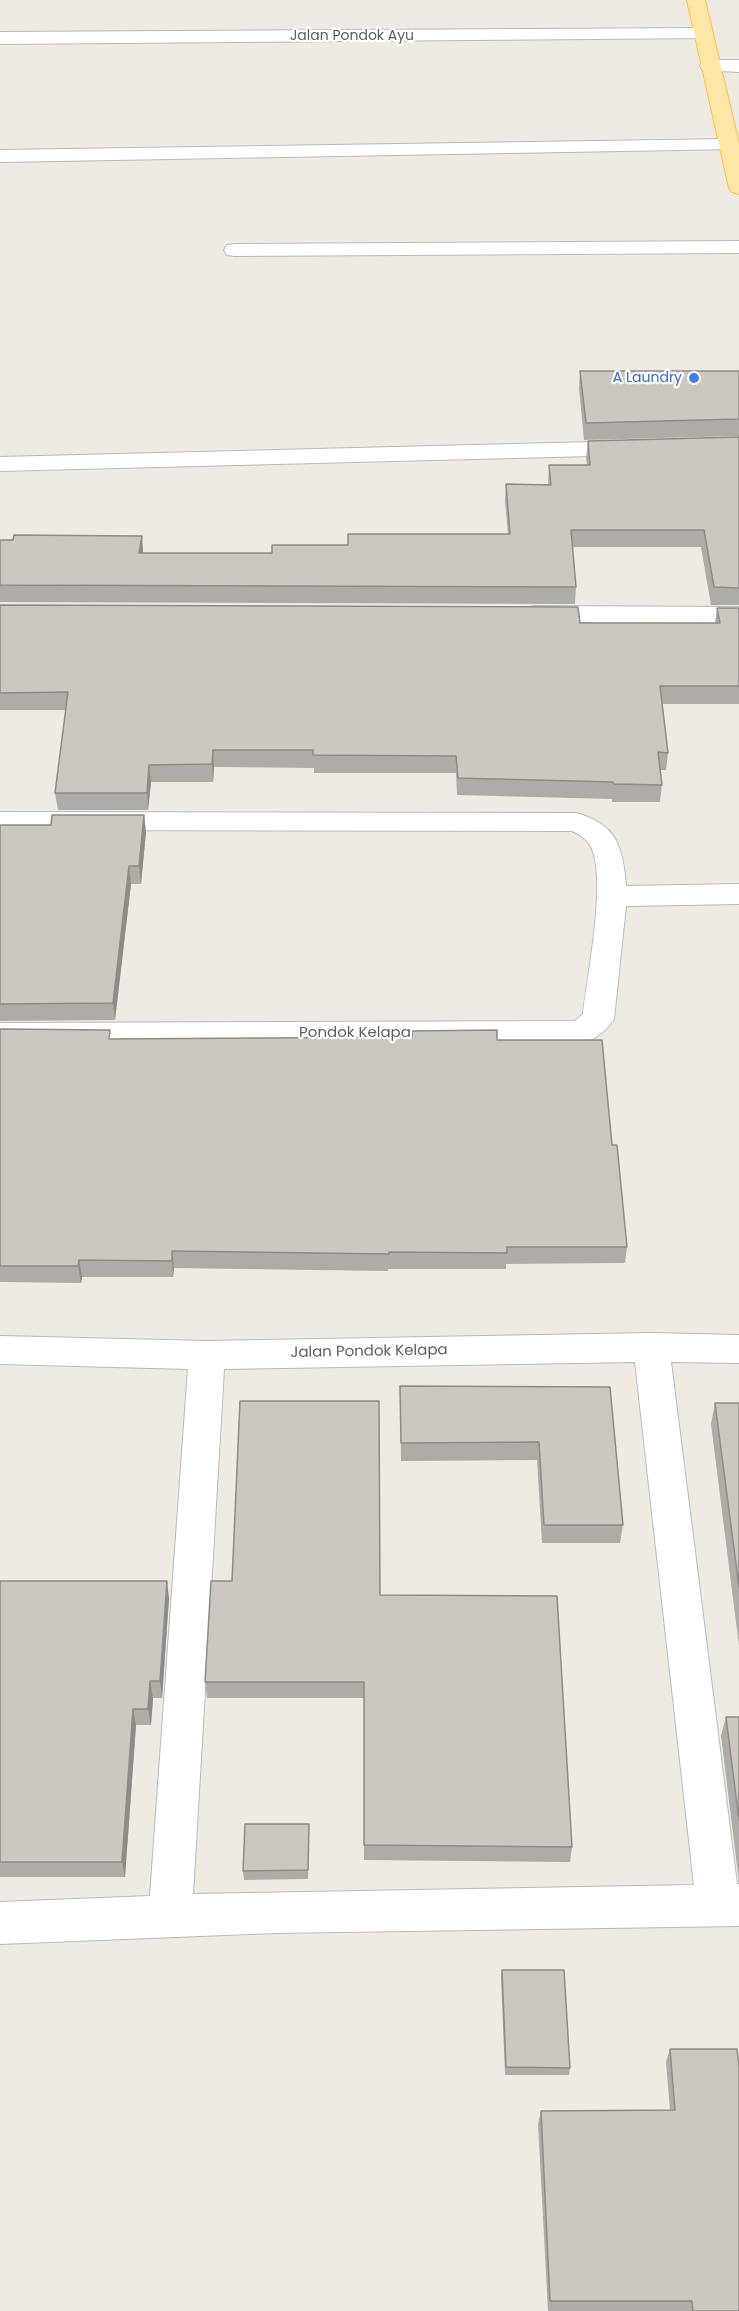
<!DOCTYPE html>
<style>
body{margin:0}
canvas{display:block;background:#efebe2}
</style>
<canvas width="739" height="2311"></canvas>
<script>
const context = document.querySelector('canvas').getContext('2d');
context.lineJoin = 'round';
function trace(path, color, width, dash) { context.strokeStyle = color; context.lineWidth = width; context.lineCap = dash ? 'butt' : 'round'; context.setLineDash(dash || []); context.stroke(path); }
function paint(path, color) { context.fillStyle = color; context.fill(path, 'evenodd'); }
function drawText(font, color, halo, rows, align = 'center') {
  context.font = font + ' Poppins,sans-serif'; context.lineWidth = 4.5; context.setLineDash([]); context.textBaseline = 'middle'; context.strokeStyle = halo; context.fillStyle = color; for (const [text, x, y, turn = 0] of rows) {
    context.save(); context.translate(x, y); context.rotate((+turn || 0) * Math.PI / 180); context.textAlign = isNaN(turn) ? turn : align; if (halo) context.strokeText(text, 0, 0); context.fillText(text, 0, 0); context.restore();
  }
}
const minor = new Path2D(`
 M 704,28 L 711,30 L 713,34 L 711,38 L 0,44 L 0,32 Z
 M 710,60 L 739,60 L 739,72 L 703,70 L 700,66 L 703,62 Z
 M 729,139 L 736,141 L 739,145 L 736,149 L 0,162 L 0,150 Z
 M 739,241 L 739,253 L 235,256 L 227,255 L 224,250 L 227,245 L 235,244 Z
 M 632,441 L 640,443 L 644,448 L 640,453 L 632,455 L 0,471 L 0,457 Z
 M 534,606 L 739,607 L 739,623 L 534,622 L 525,620 L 521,614 L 525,608 Z
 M 0,812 L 576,813 C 617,824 623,847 626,886 L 739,884 L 739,904 L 626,906 L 614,1019 C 606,1031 596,1039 582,1043 L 0,1045 L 0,1023 L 575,1021 L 583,1014 C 587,977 608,876 590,845 C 586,839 579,834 572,831 L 0,830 Z
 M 651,1333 L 739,1335 L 739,1363 L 671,1362 L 737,1884 L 739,1884 L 739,1926 L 276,1933 L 0,1944 L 0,1902 L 150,1896 L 188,1369 L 0,1364 L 0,1336 L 207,1341 ZM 635,1362 L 694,1885 L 193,1894 L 224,1369 Z`);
const major = new Path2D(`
 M 687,0 L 705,0 L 739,144 L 739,194 L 732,192 L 729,188 Z`);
trace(minor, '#b7bbc0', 2);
trace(major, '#febc4c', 2);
paint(minor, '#fff');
paint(major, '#ffe8a7');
paint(new Path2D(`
 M 580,371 L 739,371 L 739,436 L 584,440 L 579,388 Z
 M 739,437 L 739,605 L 711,605 L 701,547 L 572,547 L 576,587 L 575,604 L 0,602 L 0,540 L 142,536 L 143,553 L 272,553 L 348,545 L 508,534 L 505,501 L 506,484 L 548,484 L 549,465 L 587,465 L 586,458 L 588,441 Z
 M 0,605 L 580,623 L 715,623 L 717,608 L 739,608 L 739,704 L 662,704 L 668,753 L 666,770 L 660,770 L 662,785 L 660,802 L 612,802 L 612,799 L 457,795 L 456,773 L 314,773 L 314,768 L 214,767 L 213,782 L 151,782 L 148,810 L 58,810 L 55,793 L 66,710 L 0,710 Z
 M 144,815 L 146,832 L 141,884 L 131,884 L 115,1020 L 0,1021 L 0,825 L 51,825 Z
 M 0,1029 L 111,1039 L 497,1040 L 612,1145 L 627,1247 L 625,1263 L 506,1264 L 506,1269 L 388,1269 L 388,1271 L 174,1268 L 173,1277 L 82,1277 L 81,1283 L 0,1282 Z
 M 400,1386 L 610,1387 L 623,1525 L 620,1543 L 542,1543 L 537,1460 L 401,1461 Z
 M 715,1403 L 739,1403 L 739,1646 L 711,1424 Z
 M 0,1581 L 169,1598 L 162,1698 L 153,1698 L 151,1725 L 136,1725 L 125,1877 L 0,1877 Z
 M 380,1595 L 572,1847 L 570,1862 L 364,1860 L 364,1698 L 207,1698 L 205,1682 Z
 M 726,1717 L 739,1717 L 739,1882 L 721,1736 Z
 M 309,1833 L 308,1879 L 244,1880 L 243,1871 Z
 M 502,1970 L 570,2068 L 569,2075 L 505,2075 L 501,1978 Z
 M 670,2049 L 739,2311 L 548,2311 L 538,2124 L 541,2111 L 670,2110 L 666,2062 Z`), '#afaba6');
paint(new Path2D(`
 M 142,536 L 143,553 L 139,553 Z
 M 213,750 L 214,767 L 213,782 L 212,764 Z
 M 149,765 L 151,782 L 148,810 L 147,793 Z
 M 144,815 L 146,832 L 141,884 L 139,866 Z
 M 129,866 L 131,884 L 115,1020 L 113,1003 Z
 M 172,1251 L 174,1268 L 173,1277 L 172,1261 Z
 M 79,1260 L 82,1277 L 81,1283 L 78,1266 Z
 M 167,1581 L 169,1598 L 162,1698 L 160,1681 Z
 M 150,1681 L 153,1698 L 151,1725 L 148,1709 Z
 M 133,1709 L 136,1725 L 125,1877 L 122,1862 Z`), '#8f8b87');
const building = new Path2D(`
 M 580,371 L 739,371 L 739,419 L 586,423 Z
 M 739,437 L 739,588 L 714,587 L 704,530 L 571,530 L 576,587 L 0,585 L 0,540 L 13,540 L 14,535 L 142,536 L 139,553 L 272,553 L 272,545 L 348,545 L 348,534 L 510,534 L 506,484 L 551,485 L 549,465 L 590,465 L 588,441 Z
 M 0,605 L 578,607 L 580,623 L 720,623 L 717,608 L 739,608 L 739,686 L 660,686 L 668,753 L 658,752 L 662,785 L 614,784 L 613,782 L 458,778 L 456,756 L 313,755 L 313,750 L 213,750 L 212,764 L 149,765 L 147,793 L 55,793 L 68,692 L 0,693 Z
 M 52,815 L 144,815 L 139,866 L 129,866 L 113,1003 L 0,1004 L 0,825 L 51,825 Z
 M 0,1029 L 110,1030 L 109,1039 L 412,1037 L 412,1031 L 497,1030 L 497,1040 L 602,1040 L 612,1145 L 617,1145 L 627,1247 L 507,1247 L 507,1253 L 389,1252 L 389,1254 L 172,1251 L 172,1261 L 79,1260 L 78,1266 L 0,1266 Z
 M 400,1386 L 610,1387 L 623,1525 L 544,1525 L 539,1442 L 401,1443 Z
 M 240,1401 L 379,1401 L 380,1595 L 557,1596 L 572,1847 L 364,1845 L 364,1682 L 205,1682 L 211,1581 L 232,1581 Z
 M 715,1403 L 739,1403 L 739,1587 Z
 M 0,1581 L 167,1581 L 160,1681 L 150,1681 L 148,1709 L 133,1709 L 122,1862 L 0,1862 Z
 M 726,1717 L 739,1717 L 739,1820 Z
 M 245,1824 L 309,1824 L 308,1870 L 243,1871 Z
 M 502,1970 L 564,1970 L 570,2068 L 506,2067 Z
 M 670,2049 L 737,2049 L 739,2068 L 739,2311 L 693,2311 L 692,2301 L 550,2301 L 541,2111 L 675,2110 Z`);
paint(building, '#ccc7c1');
trace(building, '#8f8b87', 1.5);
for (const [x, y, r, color] of [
 [694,378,6,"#3f7fe0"]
]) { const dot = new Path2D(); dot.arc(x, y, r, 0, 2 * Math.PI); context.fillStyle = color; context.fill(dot); trace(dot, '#fff', 2); }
drawText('14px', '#5a6064', '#fff', [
 ["Jalan Pondok Ayu",352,36]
]);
drawText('14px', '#366cbe', '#fff', [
 ["A Laundry",682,378]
], 'right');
drawText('15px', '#5a6064', '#fff', [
 ["Pondok Kelapa",355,1033],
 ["Jalan Pondok Kelapa",369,1352,-1]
]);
</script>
